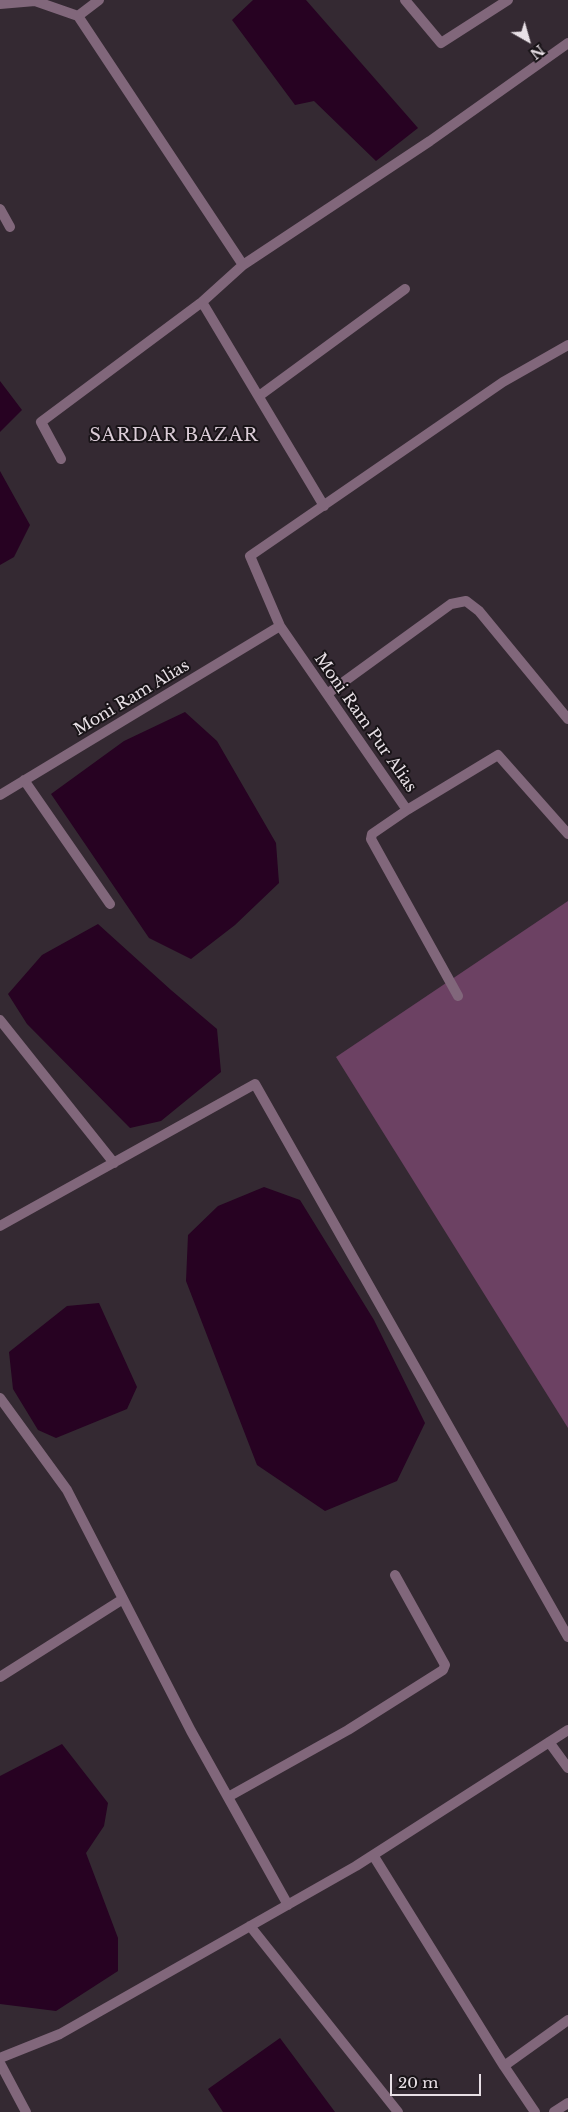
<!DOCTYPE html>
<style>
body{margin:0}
#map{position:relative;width:568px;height:2112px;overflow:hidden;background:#342932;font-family:"Libre Baskerville",serif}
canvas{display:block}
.north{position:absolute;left:503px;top:15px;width:50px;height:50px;-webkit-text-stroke:4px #191418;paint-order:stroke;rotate:142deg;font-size:14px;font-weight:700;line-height:20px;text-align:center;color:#e8e0e6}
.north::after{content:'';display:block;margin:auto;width:18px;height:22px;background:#e8e0e6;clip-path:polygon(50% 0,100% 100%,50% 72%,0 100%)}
.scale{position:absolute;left:390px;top:2074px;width:91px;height:22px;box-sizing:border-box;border:2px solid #e8e0e6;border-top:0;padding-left:6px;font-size:15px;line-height:18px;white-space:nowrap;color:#e8e0e6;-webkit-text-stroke:4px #191418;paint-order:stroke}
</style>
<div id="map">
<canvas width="568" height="2112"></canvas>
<div class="north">N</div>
<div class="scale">20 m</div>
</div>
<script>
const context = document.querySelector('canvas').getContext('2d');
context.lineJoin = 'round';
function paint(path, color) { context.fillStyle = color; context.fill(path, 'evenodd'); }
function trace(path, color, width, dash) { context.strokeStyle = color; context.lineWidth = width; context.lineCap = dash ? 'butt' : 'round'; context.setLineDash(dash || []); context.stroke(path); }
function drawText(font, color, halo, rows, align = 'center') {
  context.font = font + ' "Libre Baskerville",serif'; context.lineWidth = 4; context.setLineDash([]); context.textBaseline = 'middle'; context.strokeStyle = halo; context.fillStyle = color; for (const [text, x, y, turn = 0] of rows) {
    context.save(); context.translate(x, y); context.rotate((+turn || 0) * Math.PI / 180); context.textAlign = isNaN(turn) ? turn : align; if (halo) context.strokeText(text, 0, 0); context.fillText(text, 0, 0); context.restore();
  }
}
paint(new Path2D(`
 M 568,901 L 568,1428 L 336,1057 Z`), '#6c4163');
paint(new Path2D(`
 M 253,0 L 306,0 L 418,128 L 376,161 L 314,101 L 295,105 L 232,20 Z
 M 0,381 L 22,410 L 0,432 Z
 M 0,471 L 30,525 L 14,557 L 0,565 Z
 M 185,712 L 217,741 L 276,843 L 279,883 L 235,925 L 191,959 L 149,938 L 51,794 L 124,741 Z
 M 98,924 L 171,990 L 217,1029 L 221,1072 L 161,1121 L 130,1128 L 27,1024 L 8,994 L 42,955 Z
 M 264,1187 L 300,1200 L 374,1320 L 425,1423 L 397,1481 L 325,1511 L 257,1465 L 186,1281 L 188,1235 L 218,1206 Z
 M 99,1303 L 137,1387 L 127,1409 L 56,1438 L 38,1430 L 13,1389 L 9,1352 L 67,1306 Z
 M 62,1744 L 108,1803 L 104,1826 L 86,1853 L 118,1938 L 118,1971 L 56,2011 L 0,2004 L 0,1776 Z
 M 280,2038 L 335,2112 L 223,2112 L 208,2089 Z`), '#270222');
trace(new Path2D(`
 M 405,0 L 441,43 L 508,0
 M 0,4 L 35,1 L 78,16 L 99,0
 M 78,16 L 243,265
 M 0,209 L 10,227
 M 202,302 L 324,506
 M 568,345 L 503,382 L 250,556 L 280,626 L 407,810 L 498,755 L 568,834
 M 259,396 L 405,289
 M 61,459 L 41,422 L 202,302 L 243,265 L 430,141 L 568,43
 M 327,694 L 451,604 L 466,601 L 479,611 L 568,719
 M 24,780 L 110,904
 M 0,795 L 280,626
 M 407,810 L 372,834 L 371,839 L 458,996
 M 0,1020 L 114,1163
 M 0,1226 L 255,1084 L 568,1637
 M 0,1398 L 67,1490 L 191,1731 L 288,1905
 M 0,1677 L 123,1599
 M 549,1742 L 568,1768
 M 228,1797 L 348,1730 L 443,1670 L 445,1665 L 395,1575
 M 373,1855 L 504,2066 L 535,2112
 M 250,1926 L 398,2112
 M 0,2058 L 60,2034 L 356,1866 L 568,1730
 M 0,2063 L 26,2112
 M 504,2066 L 568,2020
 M 554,2112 L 568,2103`), '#81677b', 10);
drawText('16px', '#e8e0e6', '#191418', [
 ["Moni Ram Alias",132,698,-31],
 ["Moni Ram Pur Alias",365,723,55]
]);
context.letterSpacing = '1px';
drawText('18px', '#dbccd7', '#191418', [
 ["SARDAR BAZAR",174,436]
]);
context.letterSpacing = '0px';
</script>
